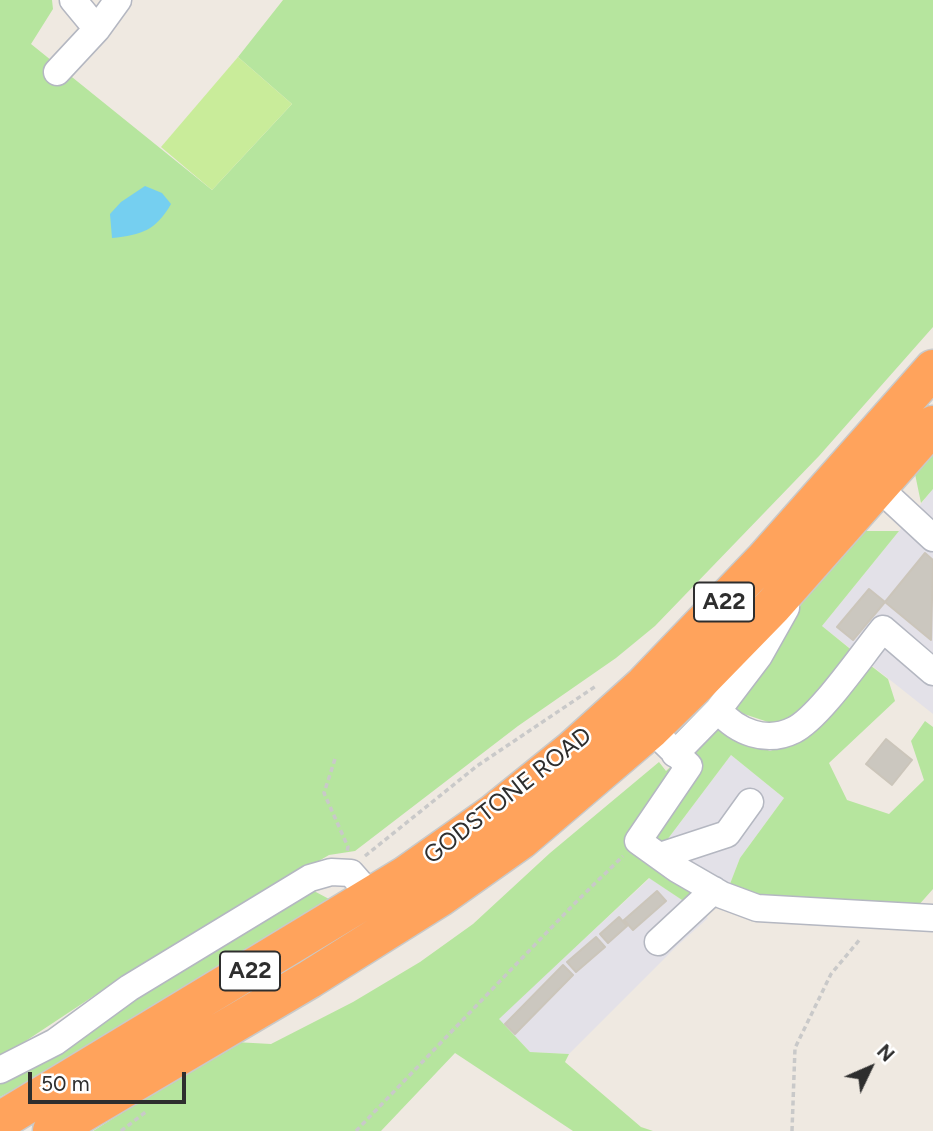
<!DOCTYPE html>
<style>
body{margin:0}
#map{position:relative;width:933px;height:1131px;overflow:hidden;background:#efe9e1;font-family:Figtree,sans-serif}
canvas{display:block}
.north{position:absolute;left:835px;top:1033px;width:70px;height:70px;-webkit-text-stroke:5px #fff;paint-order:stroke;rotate:46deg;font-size:19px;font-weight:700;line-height:28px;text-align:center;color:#2e2e2e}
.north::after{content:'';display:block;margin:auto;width:24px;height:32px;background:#2e2e2e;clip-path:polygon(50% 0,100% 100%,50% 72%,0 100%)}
.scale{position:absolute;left:28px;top:1072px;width:158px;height:32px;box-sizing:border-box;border:4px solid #2e2e2e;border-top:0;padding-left:9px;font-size:21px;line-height:24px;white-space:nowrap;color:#2e2e2e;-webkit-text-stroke:5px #fff;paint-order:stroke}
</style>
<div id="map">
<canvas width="933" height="1131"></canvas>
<div class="north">N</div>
<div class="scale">50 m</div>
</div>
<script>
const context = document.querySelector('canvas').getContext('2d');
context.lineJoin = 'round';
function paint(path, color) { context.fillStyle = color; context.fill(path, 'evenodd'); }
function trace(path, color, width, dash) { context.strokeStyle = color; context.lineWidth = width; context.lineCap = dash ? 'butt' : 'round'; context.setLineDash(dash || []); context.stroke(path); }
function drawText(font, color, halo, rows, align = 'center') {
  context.font = font + ' Figtree,sans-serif'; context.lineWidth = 5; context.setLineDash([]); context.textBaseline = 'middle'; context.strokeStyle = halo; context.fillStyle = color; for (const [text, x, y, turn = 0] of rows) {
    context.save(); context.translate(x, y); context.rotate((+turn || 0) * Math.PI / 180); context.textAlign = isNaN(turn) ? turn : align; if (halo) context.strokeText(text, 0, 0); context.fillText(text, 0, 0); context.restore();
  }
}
paint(new Path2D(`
 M 933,489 L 933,714 L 822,626 Z
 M 731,755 L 784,798 L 740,858 L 728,889 L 681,862 L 667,840 Z
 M 650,878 L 708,918 L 678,945 L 569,1054 L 530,1052 L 498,1019 Z`), '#e3e1e8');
paint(new Path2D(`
 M 0,0 L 52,0 L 53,9 L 31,44 L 212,190 L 292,104 L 238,57 L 283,0 L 933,0 L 933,327 L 819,456 L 655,626 L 616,658 L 518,726 L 355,851 L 329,855 L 139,966 L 0,1058 Z
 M 933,453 L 933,489 L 921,503 L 915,474 Z
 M 861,531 L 899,531 L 822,626 L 854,652 L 804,714 L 774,724 L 732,710 L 767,663 L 803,601 Z
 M 866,662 L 888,679 L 895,701 L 829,763 L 847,800 L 889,814 L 924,780 L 911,741 L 925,721 L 933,727 L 933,889 L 917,907 L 764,902 L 728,889 L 740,858 L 784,798 L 731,755 L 667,840 L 692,887 L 688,904 L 649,878 L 499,1019 L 530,1052 L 569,1054 L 565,1062 L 641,1127 L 653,1131 L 573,1131 L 455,1053 L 381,1131 L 93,1131 L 235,1042 L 271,1044 L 353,1002 L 420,962 L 473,924 L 550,853 L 659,762 L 666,771 L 713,727 L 770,751 L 813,734 Z
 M 314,891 L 329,899 L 328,911 L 154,1017 L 0,1097 L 0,1079 L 168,980 L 263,919 Z`), '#b6e59e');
paint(new Path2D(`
 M 238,57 L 292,104 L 212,190 L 161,147 Z`), '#c9ec9a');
paint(new Path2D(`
 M 145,186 L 162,193 L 171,204 C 156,230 142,235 112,238 L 110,214 L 121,202 Z`), '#75cff0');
const building = new Path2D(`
 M 925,553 L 933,560 L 931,640 L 885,602 Z
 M 869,589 L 885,602 L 853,640 L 837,627 Z
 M 886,739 L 912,760 L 892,785 L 866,764 Z
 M 657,891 L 666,901 L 633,930 L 624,920 Z
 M 619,917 L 627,926 L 608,943 L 600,934 Z
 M 596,937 L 605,947 L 576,972 L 567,962 Z
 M 563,965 L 573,975 L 515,1034 L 505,1024 Z`);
paint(building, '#cbc7bf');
trace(building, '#cbc5ba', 2);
const minor = new Path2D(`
 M 73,0 L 97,29
 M 57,72 L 97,29 L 118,0
 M 878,487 L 933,538
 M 718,710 C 737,732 766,744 794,730 C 820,717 863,653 883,629 L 933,672
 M 651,729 L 689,766 L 638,841 L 677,869 L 722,895 L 757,908 L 933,918
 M 675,754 L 718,710 L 759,656 L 786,608
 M 660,856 L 727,834 L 750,802
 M 658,942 L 714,890
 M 0,1070 L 55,1042 L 129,988 L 310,878 L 331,872 L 351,873 L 372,897`);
const highway = new Path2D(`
 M 0,1121 L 406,875 L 494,813 L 572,750 L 644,685 L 763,561 L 933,369
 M 52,1131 L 310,979 L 439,898 L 521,840 L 651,729 L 696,685 L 773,606 L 933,425`);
trace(minor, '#b4b7c1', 29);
trace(highway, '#c9c9c9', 41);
trace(new Path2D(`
 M 335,759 L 324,793 L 348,847 L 347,851
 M 365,856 L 477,766 L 596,686
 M 121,1131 L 147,1111
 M 356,1131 L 576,902 L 623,856
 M 792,1131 L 795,1048 L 831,974 L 861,938`), '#c9c9c9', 3.5, [5, 3.5]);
trace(minor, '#fff', 26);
trace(highway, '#ffa35c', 38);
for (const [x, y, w] of [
 [724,602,60],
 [250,971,60]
]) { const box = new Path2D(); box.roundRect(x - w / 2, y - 19.5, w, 39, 5); context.fillStyle = '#fff'; context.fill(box); trace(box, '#2e2e2e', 2); }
drawText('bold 23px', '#2e2e2e', null, [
 ["A22",724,602],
 ["A22",250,971]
]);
drawText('24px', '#2e2e2e', '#fff', [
 ["GODSTONE ROAD",508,796,-38]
]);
</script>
